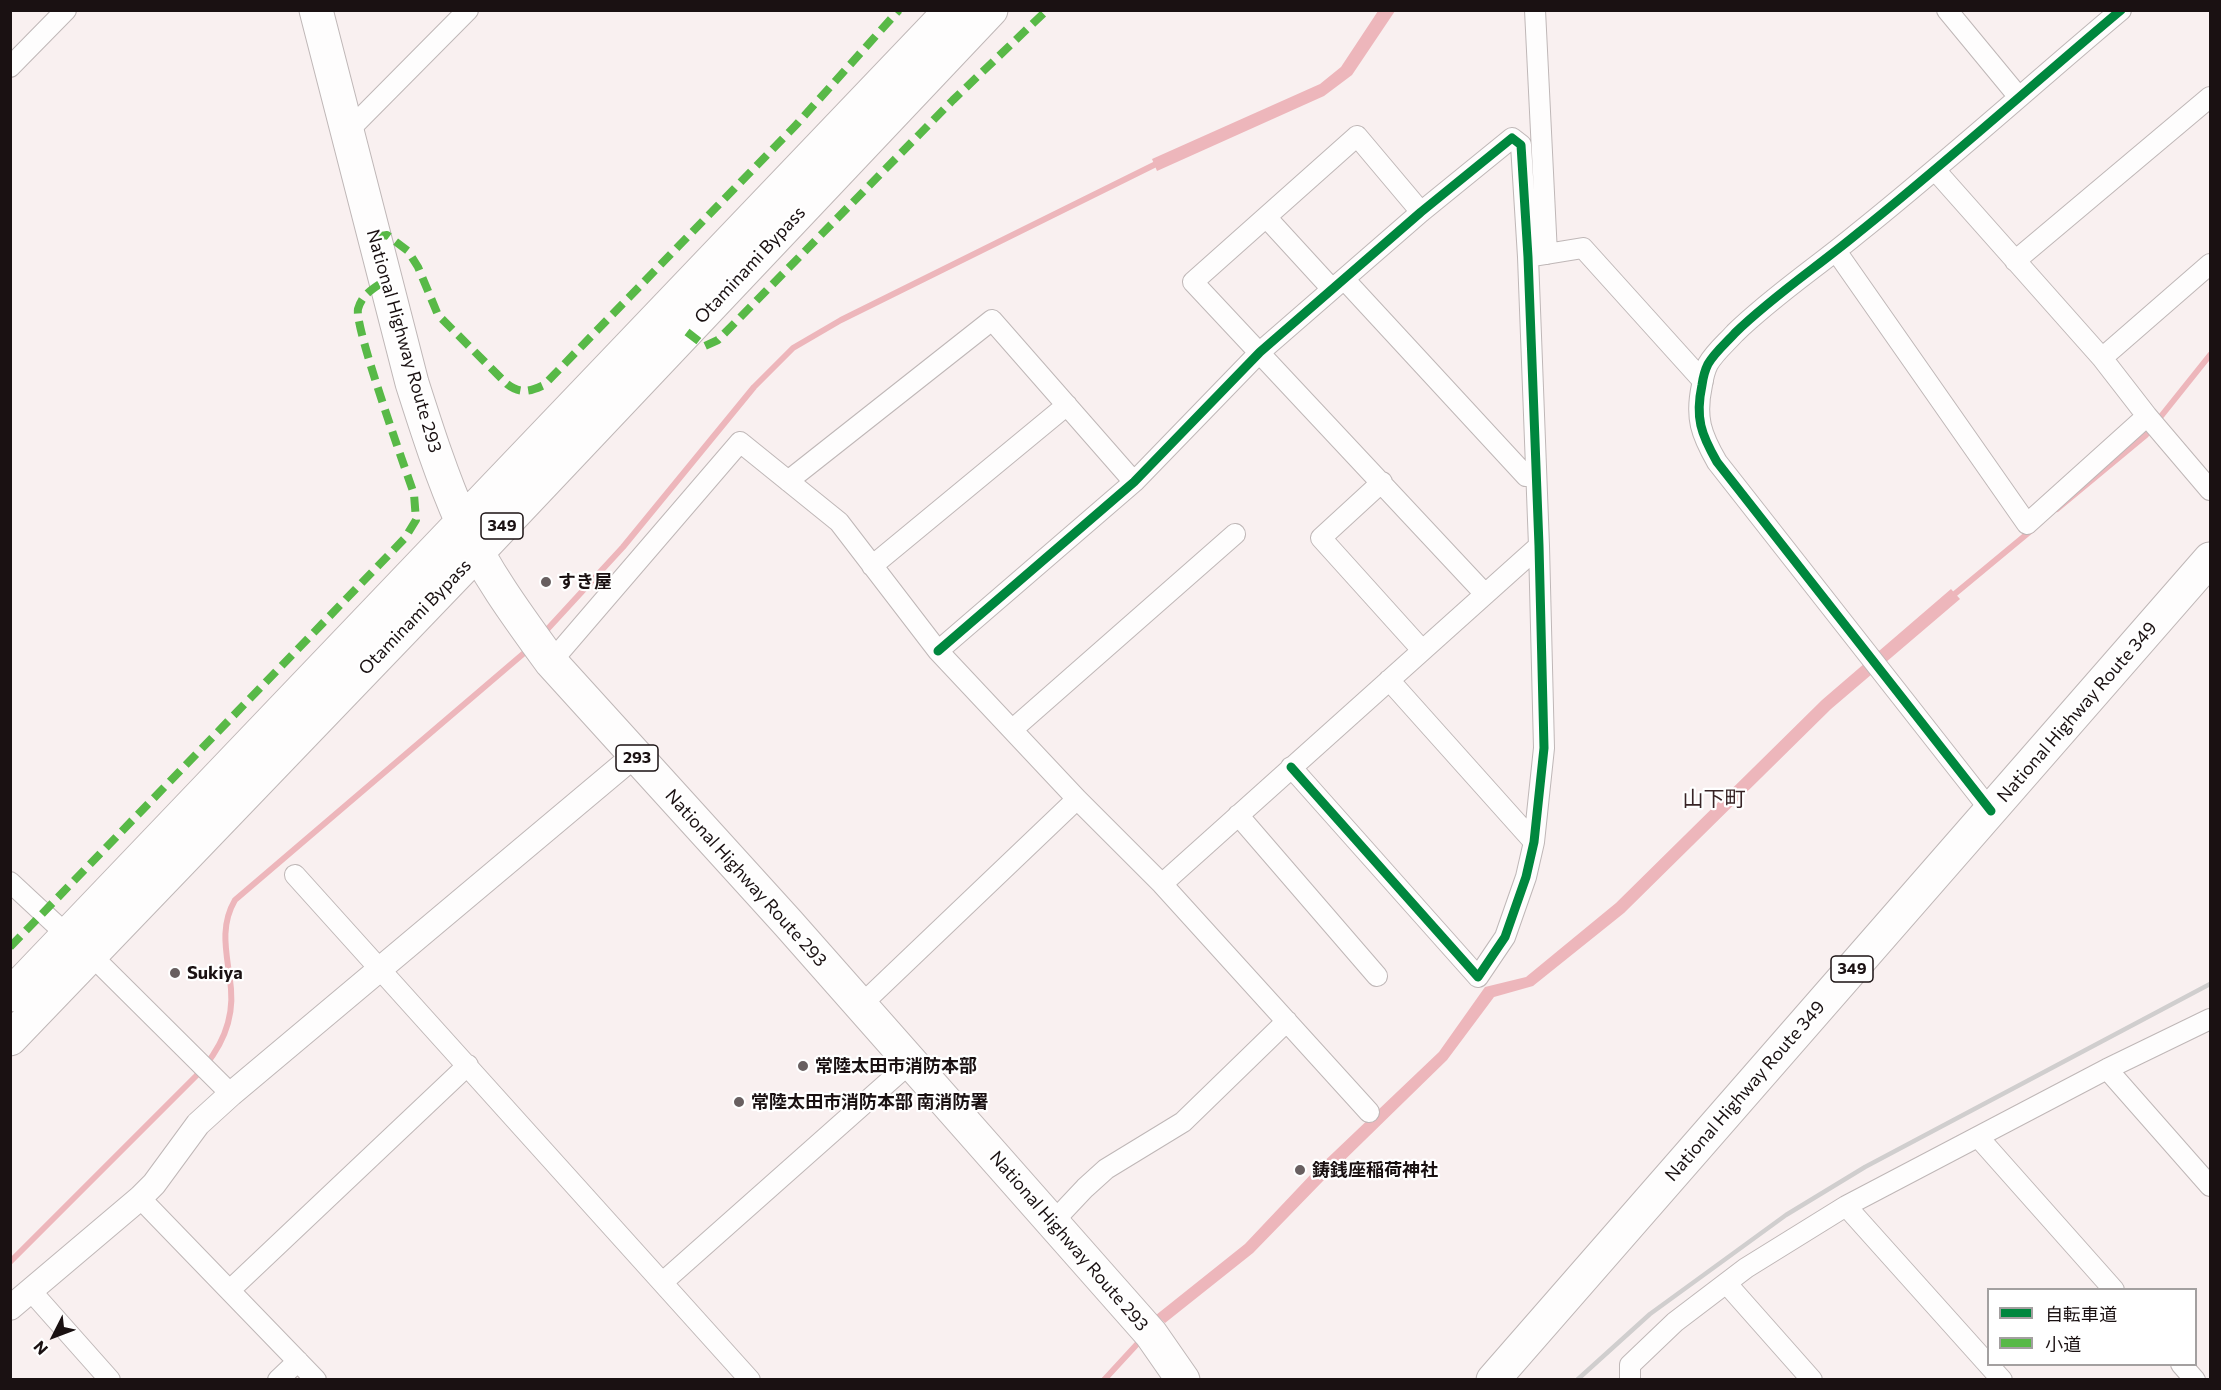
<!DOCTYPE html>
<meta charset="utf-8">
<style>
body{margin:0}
#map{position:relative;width:2221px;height:1390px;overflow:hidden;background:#f9f0f0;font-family:Commissioner,"Noto Sans JP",sans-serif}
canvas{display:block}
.frame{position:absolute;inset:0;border:12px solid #1a1112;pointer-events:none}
.legend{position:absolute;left:1987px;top:1288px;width:210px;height:78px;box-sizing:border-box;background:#fff;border:2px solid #a3a0a0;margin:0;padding:8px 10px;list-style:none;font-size:18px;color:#1a1112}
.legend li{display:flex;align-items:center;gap:12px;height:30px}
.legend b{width:30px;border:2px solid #a3a0a0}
.north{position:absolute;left:24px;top:1306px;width:60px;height:60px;-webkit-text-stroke:4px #fff;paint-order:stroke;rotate:228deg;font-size:16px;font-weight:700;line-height:24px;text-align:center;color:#1a1112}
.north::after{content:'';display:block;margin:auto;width:21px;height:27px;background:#1a1112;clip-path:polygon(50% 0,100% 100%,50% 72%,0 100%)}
</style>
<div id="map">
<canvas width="2221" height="1390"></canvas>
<div class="frame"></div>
<ul class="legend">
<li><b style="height:8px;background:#00873e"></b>自転車道</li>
<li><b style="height:8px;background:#58b947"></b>小道</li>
</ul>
<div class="north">N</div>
</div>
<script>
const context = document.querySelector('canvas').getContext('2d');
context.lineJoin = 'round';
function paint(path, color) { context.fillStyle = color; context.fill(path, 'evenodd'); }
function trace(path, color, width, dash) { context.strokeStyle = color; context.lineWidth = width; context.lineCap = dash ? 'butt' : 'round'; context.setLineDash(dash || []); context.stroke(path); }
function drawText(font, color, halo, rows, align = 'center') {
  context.font = font + ' Commissioner,"Noto Sans JP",sans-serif'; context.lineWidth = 4.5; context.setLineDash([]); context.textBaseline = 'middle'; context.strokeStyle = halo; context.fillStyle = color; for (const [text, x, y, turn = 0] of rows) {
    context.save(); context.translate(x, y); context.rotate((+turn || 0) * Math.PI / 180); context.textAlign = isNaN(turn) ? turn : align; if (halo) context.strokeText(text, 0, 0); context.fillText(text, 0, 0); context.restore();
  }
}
paint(new Path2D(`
 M 1378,11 L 1395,11 L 1352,75 L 1324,96 L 1157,171 L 1152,159 L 1320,84 L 1341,67 Z
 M 1951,589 L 1960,599 L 1831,709 L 1624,913 L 1533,986 L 1494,997 L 1447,1060 L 1323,1181 L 1253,1253 L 1165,1323 L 1156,1315 L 1245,1244 L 1314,1171 L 1439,1052 L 1485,987 L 1526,977 L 1616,903 L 1822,700 Z`), '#edb6bb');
trace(new Path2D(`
 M 2057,509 L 2146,435 L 2210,355
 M 1951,597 L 2033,529
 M 543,634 L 623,547 L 754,387 L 793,348 L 841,320 L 1162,161
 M 10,1262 L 196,1076 C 218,1053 234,1023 231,989 C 228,957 218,929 235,900 L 530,648
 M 1104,1380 L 1139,1342`), '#edb6bb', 6);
const minor = new Path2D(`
 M 1535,10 L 1547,254
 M 1947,10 L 2018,96
 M 10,67 L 66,10
 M 348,131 L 468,10
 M 1936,171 L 2102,358 L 2147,416 L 2210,490
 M 1421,212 L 1357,136 L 1193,282 L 1485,594
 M 1266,217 L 1332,289
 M 1836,251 L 2027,524 L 2147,416
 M 1534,256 L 1583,248 L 1703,381
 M 2015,261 L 2210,97
 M 1344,279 L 1526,476 L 1536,473
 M 2102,358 L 2210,264
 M 788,481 L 992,320 L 1134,482
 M 1382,482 L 1321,538 L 1422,650
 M 872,566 L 1067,405
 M 938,651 L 1134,482 L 1260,352 L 1421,212 L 1512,138 L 1521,145 L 1528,257 L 1539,546 L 1544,748 L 1534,842 L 1526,877 L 1505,937 L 1478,977 L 1291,767
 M 551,662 L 740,442 L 839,522 L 938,651 L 1077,799 L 1162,884 L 1369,1112
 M 1389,680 L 1534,842
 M 1013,729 L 1235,534
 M 1991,811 L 1717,462 C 1701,434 1695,418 1702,385 C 1703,378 1705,370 1708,364 C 1715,352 1726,343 1735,333 C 1773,296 1817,267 1858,233 C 1948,161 2033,84 2121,10
 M 1238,815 L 1377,976
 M 295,875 L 750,1380
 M 10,882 L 67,935
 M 1162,884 L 1539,546
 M 91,955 L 231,1094
 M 860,1006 L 1077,799
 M 2107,1069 L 2210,1186
 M 1979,1138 L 2114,1290
 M 140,1198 L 316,1380
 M 1846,1206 L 2002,1380
 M 1052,1223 L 1085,1188 L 1106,1169 L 1183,1122 L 1287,1021
 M 663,1282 L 911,1062
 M 1727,1284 L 1812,1380
 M 230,1290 L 468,1065
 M 31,1291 L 110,1380
 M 2181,1364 L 2195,1380
 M 278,1380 L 298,1361
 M 1630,1380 L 1630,1365 L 1675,1322 L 1746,1268 L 1846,1206 L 2107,1069 L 2210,1019`);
const tertiary = new Path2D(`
 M 10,1308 L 140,1198 L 154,1184 L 198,1124 L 231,1094 L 635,755`);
const trunk = new Path2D(`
 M 316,10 L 412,383 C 427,430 442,477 462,522 C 485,572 519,618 551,662 L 788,923 L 1151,1334 L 1183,1380
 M 10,995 L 951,10
 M 10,1039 L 478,552 L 991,10
 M 1493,1380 L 2210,559`);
trace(minor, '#bfb7b7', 22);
trace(tertiary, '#bfb7b7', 26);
trace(trunk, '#bfb7b7', 35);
trace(minor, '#fefdfd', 20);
trace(tertiary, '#fefdfd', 24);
trace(trunk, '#fefdfd', 33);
trace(new Path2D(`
 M 1577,1380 L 1650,1314 L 1786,1215 L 1865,1167 L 2210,984`), '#d0cece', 4.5);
trace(new Path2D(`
 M 375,237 L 387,235 L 408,251 L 418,267 L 438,315 L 507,384 C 520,394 529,392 544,385 L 796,125 L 899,10
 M 687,332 L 705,346 L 718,340 L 953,100 L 1047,10
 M 10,947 L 405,538 L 416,520 L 414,494 C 405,468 354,326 358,309 C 362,294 374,288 386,280`), '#58b947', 8, [15, 8]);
trace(new Path2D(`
 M 938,651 L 1134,482 L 1260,352 L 1421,212 L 1512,138 L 1521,145 L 1528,257 L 1539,546 L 1544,748 L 1534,842 L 1526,877 L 1505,937 L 1478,977 L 1291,767
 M 1991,811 L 1717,462 C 1701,434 1695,418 1702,385 C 1703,378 1705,370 1708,364 C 1715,352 1726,343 1735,333 C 1773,296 1817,267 1858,233 C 1948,161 2033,84 2121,10`), '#00873e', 9);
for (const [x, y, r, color] of [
 [546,582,6,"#685f60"],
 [175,973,6,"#685f60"],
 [803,1066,6,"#685f60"],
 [739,1102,6,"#685f60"],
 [1300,1170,6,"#685f60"]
]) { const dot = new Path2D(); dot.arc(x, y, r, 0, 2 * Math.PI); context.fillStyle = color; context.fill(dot); trace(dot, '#fff', 2); }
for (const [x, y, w] of [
 [502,526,42],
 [637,758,42],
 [1852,969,42]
]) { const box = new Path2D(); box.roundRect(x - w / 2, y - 13, w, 26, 4.5); context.fillStyle = '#fff'; context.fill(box); trace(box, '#1a1112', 1.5); }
drawText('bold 16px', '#1a1112', null, [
 ["349",502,526],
 ["293",637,758],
 ["349",1852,969]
]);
drawText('18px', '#1a1112', '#fff', [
 ["Otaminami Bypass",750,265,-47],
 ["National Highway Route 293",404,341,74],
 ["Otaminami Bypass",415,617,-46],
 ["National Highway Route 349",2077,712,-49],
 ["National Highway Route 293",746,878,48],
 ["National Highway Route 349",1745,1091,-49],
 ["National Highway Route 293",1069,1241,49]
]);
drawText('bold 18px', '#1a1112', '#fff', [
 ["すき屋",558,582],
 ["Sukiya",187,973],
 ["常陸太田市消防本部",815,1066],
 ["常陸太田市消防本部 南消防署",751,1102],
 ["鋳銭座稲荷神社",1312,1170]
], 'left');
drawText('21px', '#382426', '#fff', [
 ["山下町",1714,799]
]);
</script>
